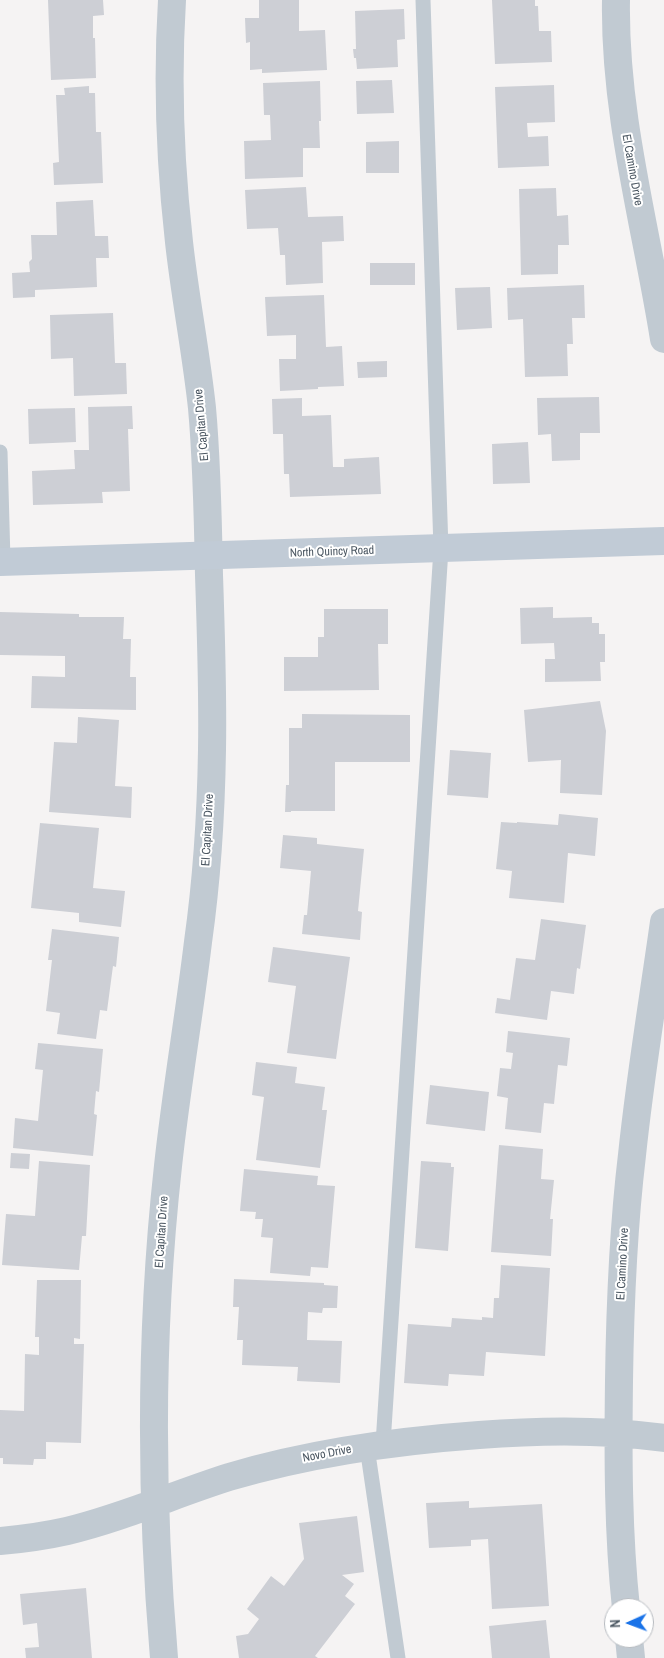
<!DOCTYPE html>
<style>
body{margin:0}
#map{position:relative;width:664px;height:1658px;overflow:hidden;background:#f5f3f3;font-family:"Archivo Narrow",sans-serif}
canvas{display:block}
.north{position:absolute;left:604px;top:1598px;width:50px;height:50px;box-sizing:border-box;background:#fff;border:1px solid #b7bbc0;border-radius:50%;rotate:268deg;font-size:14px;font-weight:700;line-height:20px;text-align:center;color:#4a5661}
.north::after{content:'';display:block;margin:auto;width:18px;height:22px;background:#1a73e8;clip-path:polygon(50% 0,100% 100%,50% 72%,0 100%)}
</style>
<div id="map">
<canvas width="664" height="1658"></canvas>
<div class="north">N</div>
</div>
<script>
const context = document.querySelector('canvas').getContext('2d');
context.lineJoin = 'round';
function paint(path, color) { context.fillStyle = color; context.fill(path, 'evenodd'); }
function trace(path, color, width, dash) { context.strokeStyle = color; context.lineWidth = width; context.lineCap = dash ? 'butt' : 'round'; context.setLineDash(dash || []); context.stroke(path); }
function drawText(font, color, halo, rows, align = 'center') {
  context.font = font + ' "Archivo Narrow",sans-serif'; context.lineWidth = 4; context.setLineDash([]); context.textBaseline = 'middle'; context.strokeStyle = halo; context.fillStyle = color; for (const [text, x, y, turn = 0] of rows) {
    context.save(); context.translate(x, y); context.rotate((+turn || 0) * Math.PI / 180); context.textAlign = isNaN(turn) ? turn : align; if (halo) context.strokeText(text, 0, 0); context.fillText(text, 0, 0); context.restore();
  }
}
paint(new Path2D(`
 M 48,0 L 103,0 L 104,15 L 93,16 L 93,38 L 95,38 L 96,78 L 51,80 Z
 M 259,0 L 299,0 L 299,31 L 325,30 L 327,70 L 262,73 L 262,69 L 250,70 L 250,42 L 246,43 L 245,18 L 259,18 Z
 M 492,0 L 535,0 L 535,6 L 538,6 L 539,31 L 551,31 L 552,62 L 495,64 Z
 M 404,9 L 405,39 L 397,40 L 398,67 L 357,69 L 356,58 L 354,58 L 353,49 L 356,49 L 355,11 Z
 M 392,80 L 394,113 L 357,114 L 356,81 Z
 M 320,81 L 321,121 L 319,121 L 320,148 L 303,148 L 303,177 L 245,179 L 244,141 L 271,140 L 270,115 L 264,115 L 263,83 Z
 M 554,85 L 555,122 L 527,123 L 528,137 L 548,136 L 549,166 L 498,168 L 495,87 Z
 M 89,86 L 89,93 L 95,93 L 96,132 L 101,132 L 103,183 L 54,185 L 53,163 L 59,162 L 56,95 L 65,95 L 64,88 Z
 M 399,141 L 399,173 L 366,173 L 366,142 Z
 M 306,187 L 308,217 L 343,216 L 344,241 L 322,242 L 323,283 L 286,285 L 285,255 L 280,255 L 278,228 L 247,229 L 245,190 Z
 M 556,188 L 557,216 L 568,215 L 569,245 L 558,245 L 558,274 L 521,275 L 519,189 Z
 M 93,200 L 95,236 L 108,236 L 109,258 L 96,258 L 97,287 L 35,290 L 35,297 L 13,298 L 12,273 L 30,272 L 29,262 L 32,259 L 31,235 L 57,235 L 56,202 Z
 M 370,263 L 415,263 L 415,285 L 370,285 Z
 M 584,285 L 585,318 L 572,318 L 573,344 L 567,344 L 568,376 L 525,377 L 523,319 L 508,320 L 507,288 Z
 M 490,287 L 492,328 L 457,330 L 455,288 Z
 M 324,295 L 326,347 L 342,346 L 344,386 L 318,387 L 318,389 L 280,391 L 279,359 L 296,359 L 296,335 L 267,336 L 265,297 Z
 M 113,313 L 115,363 L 126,363 L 127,394 L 74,396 L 73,358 L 51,359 L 50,315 Z
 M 387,361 L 387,377 L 358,378 L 357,362 Z
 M 599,397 L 600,433 L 580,433 L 580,460 L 552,461 L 551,434 L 538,435 L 537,398 Z
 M 302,398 L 302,416 L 331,415 L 333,467 L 344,467 L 344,459 L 379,457 L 381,494 L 290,497 L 289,474 L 284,474 L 283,434 L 273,434 L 272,399 Z
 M 132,406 L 133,429 L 128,429 L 130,491 L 102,492 L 103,503 L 33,505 L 32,471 L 75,469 L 74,450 L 89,450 L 88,407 Z
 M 75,408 L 76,442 L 29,444 L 28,409 Z
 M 528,442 L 530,483 L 493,484 L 492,444 Z
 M 553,607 L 553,618 L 592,617 L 592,623 L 599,623 L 599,634 L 605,634 L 605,662 L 600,662 L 601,681 L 545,682 L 545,659 L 555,659 L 554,643 L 521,644 L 520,608 Z
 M 324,609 L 388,609 L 388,644 L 378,644 L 379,690 L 284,691 L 284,657 L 318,657 L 318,637 L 324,637 Z
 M 0,612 L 79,614 L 79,617 L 124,617 L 123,639 L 131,639 L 130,677 L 136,677 L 136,710 L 31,708 L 32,676 L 65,677 L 65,656 L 0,655 Z
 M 600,701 L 606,731 L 602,795 L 560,793 L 561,760 L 528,762 L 524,710 Z
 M 302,714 L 410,715 L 410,762 L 335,762 L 335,811 L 291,811 L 291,812 L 285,812 L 286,785 L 289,785 L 289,728 L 302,728 Z
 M 78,717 L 119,720 L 115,786 L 132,787 L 131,818 L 49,812 L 54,742 L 77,743 Z
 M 450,750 L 491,753 L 488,798 L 447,795 Z
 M 559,814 L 598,818 L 595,856 L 568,853 L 564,903 L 509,898 L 512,871 L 496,869 L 501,822 L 517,823 L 517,822 L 558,825 Z
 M 40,823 L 99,828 L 93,888 L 125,891 L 121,927 L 79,922 L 79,913 L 31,908 Z
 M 283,835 L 317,838 L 317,844 L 364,849 L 358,911 L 362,912 L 360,940 L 302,934 L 304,915 L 307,915 L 311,871 L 280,868 Z
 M 541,919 L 586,925 L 580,969 L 577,968 L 574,994 L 551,991 L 547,1020 L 495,1013 L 497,998 L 510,1000 L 516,958 L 535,960 Z
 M 52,929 L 119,937 L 116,967 L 113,966 L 107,1011 L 100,1010 L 96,1039 L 57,1034 L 60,1013 L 46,1011 L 52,960 L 48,960 Z
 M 273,947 L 350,957 L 336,1059 L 287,1053 L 296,986 L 268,982 Z
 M 508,1031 L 570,1038 L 567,1066 L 558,1065 L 554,1104 L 544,1103 L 541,1133 L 505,1129 L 508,1098 L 497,1096 L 500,1068 L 511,1069 L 513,1053 L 506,1052 Z
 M 38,1043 L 103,1049 L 99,1092 L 96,1091 L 94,1114 L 97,1115 L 93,1156 L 13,1148 L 15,1118 L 38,1121 L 43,1070 L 35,1069 Z
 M 256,1062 L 297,1067 L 295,1083 L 325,1087 L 322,1110 L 327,1110 L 320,1168 L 256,1160 L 264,1097 L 252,1095 Z
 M 430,1085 L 489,1092 L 485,1131 L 426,1124 Z
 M 499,1145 L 543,1149 L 541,1179 L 554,1180 L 550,1219 L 553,1219 L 551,1256 L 491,1252 Z
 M 11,1153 L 30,1154 L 29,1169 L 10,1168 Z
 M 39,1161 L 90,1165 L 86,1236 L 82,1236 L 79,1270 L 2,1265 L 6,1214 L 35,1216 Z
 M 421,1161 L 451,1163 L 451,1167 L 454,1167 L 448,1251 L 415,1248 Z
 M 244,1169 L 318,1176 L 317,1185 L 335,1186 L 328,1268 L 311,1267 L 310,1276 L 270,1273 L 273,1238 L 261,1237 L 263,1219 L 255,1219 L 256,1212 L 240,1211 Z
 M 501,1265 L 550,1268 L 545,1356 L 486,1352 L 484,1376 L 449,1374 L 448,1386 L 404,1383 L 408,1324 L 451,1327 L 452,1318 L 482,1320 L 482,1317 L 493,1318 L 494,1298 L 499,1298 Z
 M 234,1279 L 324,1283 L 324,1285 L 338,1286 L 337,1308 L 323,1308 L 322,1313 L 308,1312 L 307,1340 L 342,1341 L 340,1383 L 297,1381 L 298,1367 L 242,1365 L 243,1340 L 237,1340 L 239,1307 L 233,1307 Z
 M 37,1280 L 81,1280 L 80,1339 L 74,1338 L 74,1344 L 84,1344 L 81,1443 L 46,1442 L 46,1459 L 34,1459 L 33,1465 L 3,1464 L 3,1458 L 0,1458 L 0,1410 L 24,1411 L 25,1354 L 39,1355 L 39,1337 L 35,1337 Z
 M 469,1501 L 469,1508 L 542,1504 L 549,1606 L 492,1609 L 488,1539 L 471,1540 L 471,1546 L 429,1548 L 426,1503 Z
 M 357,1516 L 364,1572 L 342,1575 L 354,1584 L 345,1596 L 355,1604 L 315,1656 L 318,1658 L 239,1658 L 236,1636 L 248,1634 L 259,1619 L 247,1609 L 271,1576 L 284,1586 L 304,1559 L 299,1523 Z
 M 86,1588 L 92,1658 L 26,1658 L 25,1648 L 39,1647 L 37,1623 L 23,1625 L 20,1594 Z
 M 546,1620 L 550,1658 L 492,1658 L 489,1626 Z`), '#cdcfd5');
trace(new Path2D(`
 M 0,452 L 3,561
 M 383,1444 L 441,549 L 423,0
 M 367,1447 L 398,1658`), '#c1cad2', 15);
trace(new Path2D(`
 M 616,0 C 614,115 646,226 664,339
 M 0,1541 C 23,1539 45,1536 67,1531 C 122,1518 175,1494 229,1477 C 310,1453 395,1441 479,1435 C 541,1430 602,1429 664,1438
 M 626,1608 C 618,1533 618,1457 619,1381 C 620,1306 623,1230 632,1155 C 640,1077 653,1000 664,922
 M 629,1638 L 631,1658
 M 164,1658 C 150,1494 150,1329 168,1166 C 176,1091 189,1017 198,942 C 207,878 211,814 212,750 C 213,692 211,633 209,575 C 208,519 207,463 202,408 C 196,352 185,297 179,242 C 170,162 167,81 172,0`), '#c1cad2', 28);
trace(new Path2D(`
 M 0,562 L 664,541`), '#c1cbd6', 28);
drawText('12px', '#4a5661', '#fff', [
 ["El Camino Drive",632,170,80],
 ["El Capitan Drive",202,425,-95],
 ["North Quincy Road",332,552,-2],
 ["El Capitan Drive",208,830,-87],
 ["El Capitan Drive",162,1232,-86],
 ["El Camino Drive",623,1264,-87],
 ["Novo Drive",327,1454,-11]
]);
</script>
